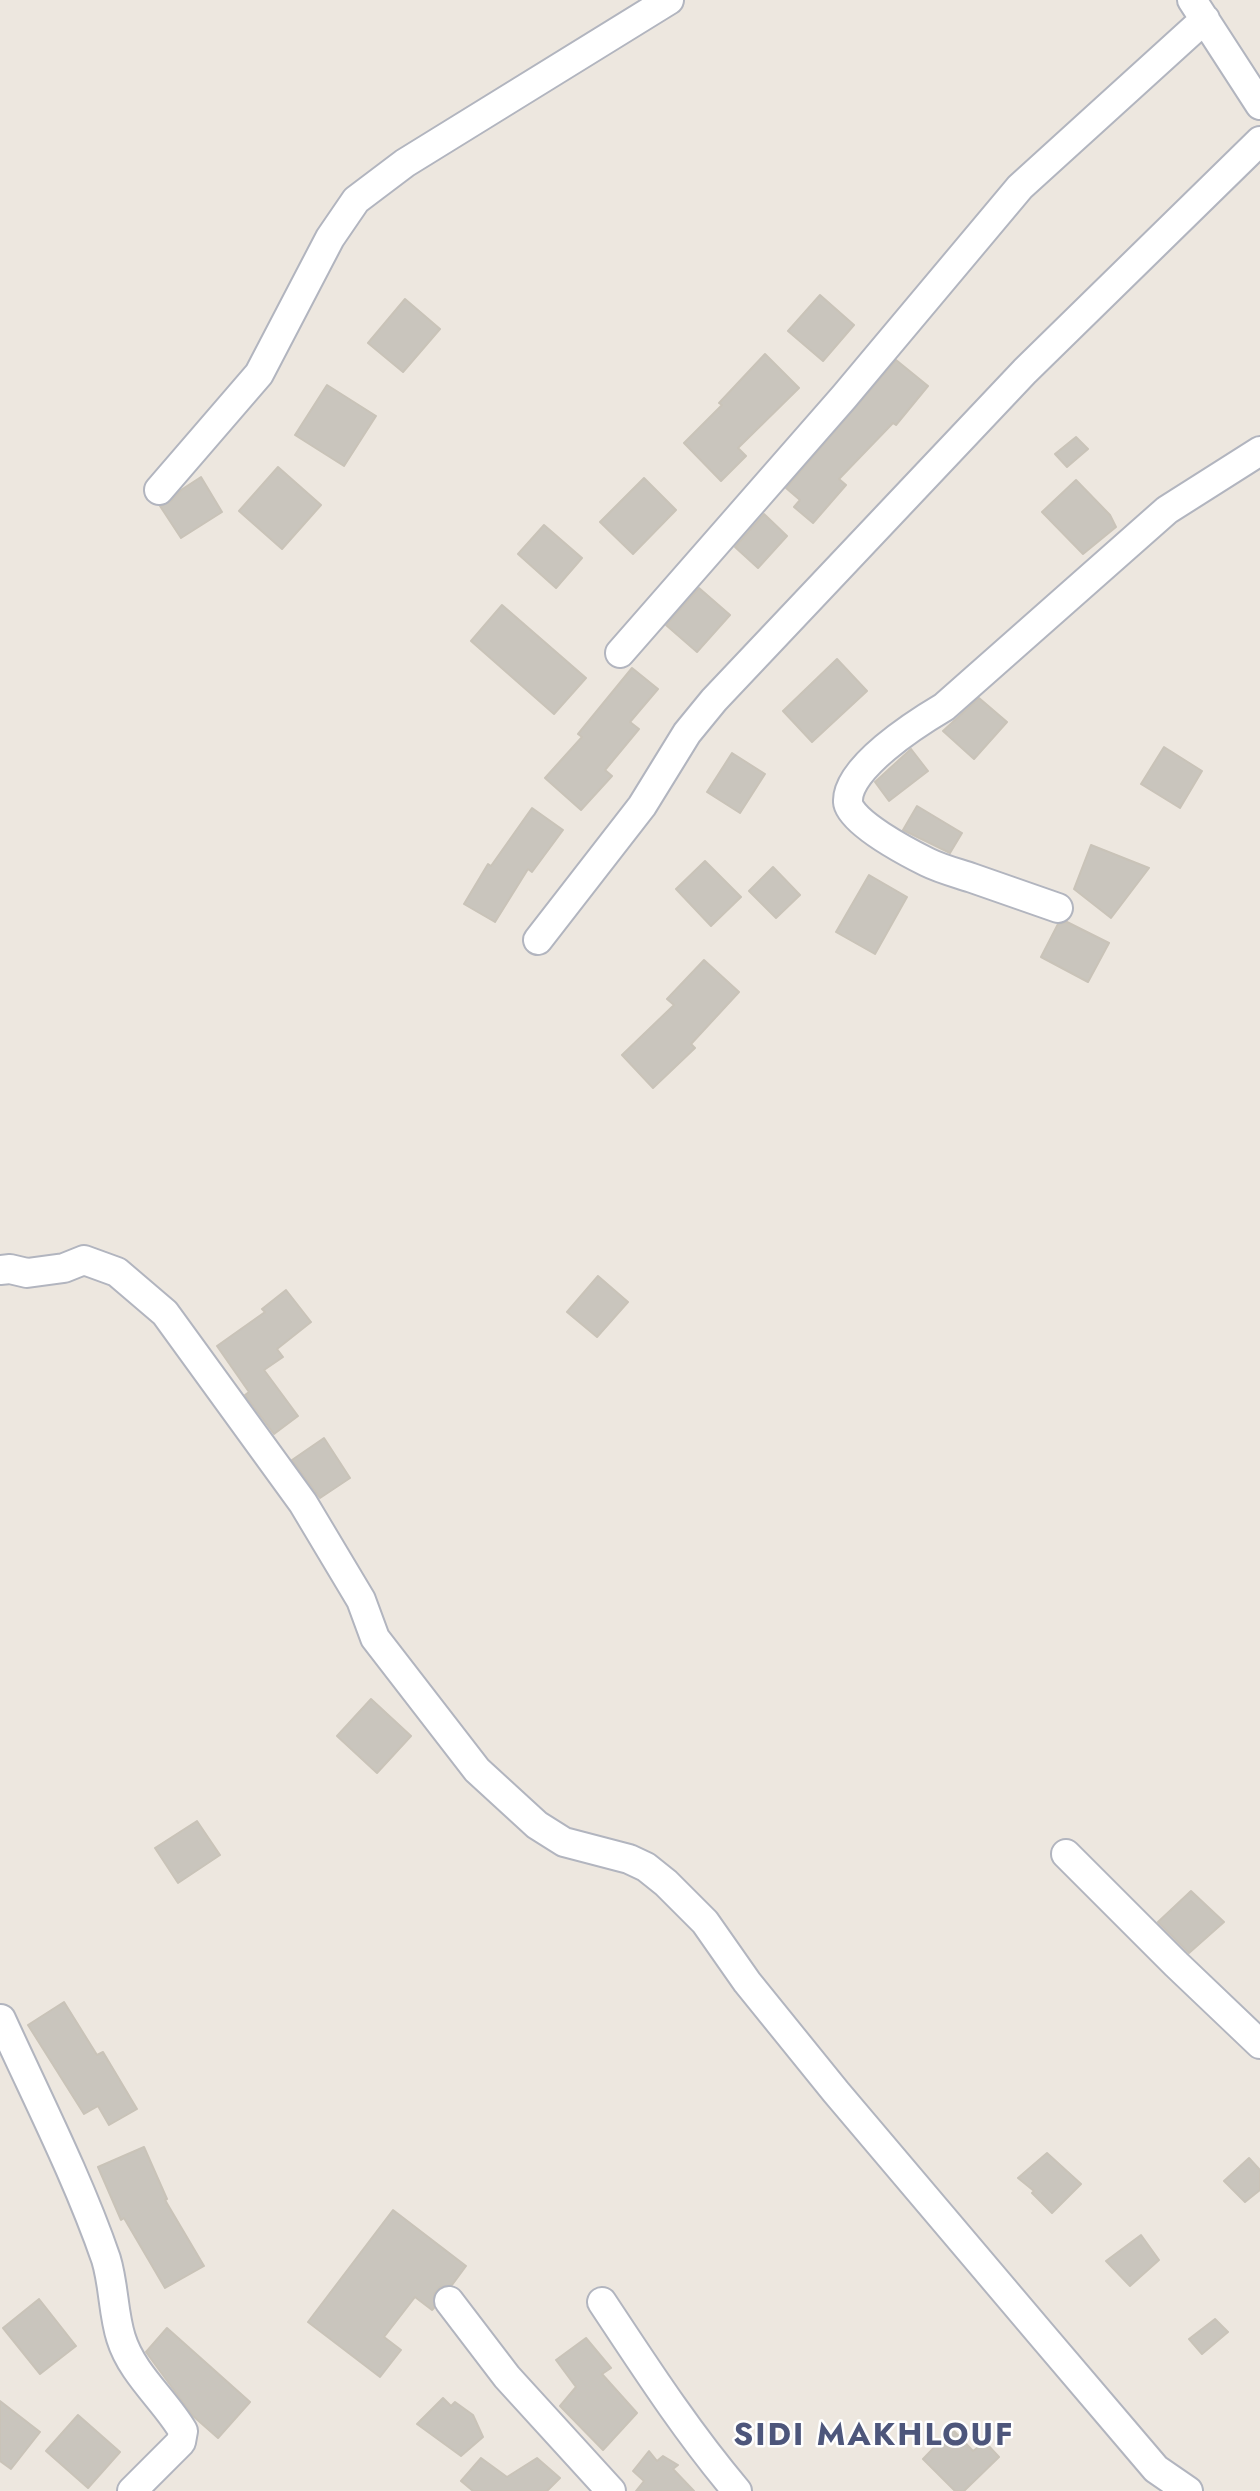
<!DOCTYPE html>
<style>
body{margin:0}
canvas{display:block;background:#ede7df}
</style>
<canvas width="1260" height="2491"></canvas>
<script>
const context = document.querySelector('canvas').getContext('2d');
context.lineJoin = 'round';
function paint(path, color) { context.fillStyle = color; context.fill(path, 'evenodd'); }
function trace(path, color, width, dash) { context.strokeStyle = color; context.lineWidth = width; context.lineCap = dash ? 'butt' : 'round'; context.setLineDash(dash || []); context.stroke(path); }
function drawText(font, color, halo, rows, align = 'center') {
  context.font = font + ' Jost,sans-serif'; context.lineWidth = 5; context.setLineDash([]); context.textBaseline = 'middle'; context.strokeStyle = halo; context.fillStyle = color; for (const [text, x, y, turn = 0] of rows) {
    context.save(); context.translate(x, y); context.rotate((+turn || 0) * Math.PI / 180); context.textAlign = isNaN(turn) ? turn : align; if (halo) context.strokeText(text, 0, 0); context.fillText(text, 0, 0); context.restore();
  }
}
const building = new Path2D(`
 M 820,295 L 854,325 L 823,361 L 788,331 Z
 M 405,299 L 440,329 L 403,372 L 368,343 Z
 M 765,354 L 799,388 L 738,448 L 746,456 L 721,481 L 684,443 L 722,405 L 719,403 Z
 M 896,360 L 928,386 L 896,425 L 893,423 L 839,479 L 846,485 L 813,523 L 794,507 L 800,500 L 786,488 Z
 M 327,385 L 376,416 L 344,466 L 295,435 Z
 M 1076,437 L 1088,449 L 1067,467 L 1055,454 Z
 M 278,467 L 321,505 L 282,549 L 239,511 Z
 M 201,477 L 222,512 L 181,538 L 160,506 L 171,501 L 181,490 Z
 M 644,478 L 676,510 L 633,554 L 600,522 Z
 M 1076,480 L 1110,515 L 1116,527 L 1083,554 L 1042,512 Z
 M 764,514 L 787,536 L 758,568 L 735,547 Z
 M 544,525 L 582,558 L 556,588 L 518,554 Z
 M 699,588 L 730,615 L 697,652 L 666,625 Z
 M 502,605 L 586,678 L 554,714 L 471,641 Z
 M 837,659 L 867,691 L 812,742 L 783,711 Z
 M 632,668 L 658,689 L 630,722 L 639,729 L 605,770 L 612,776 L 581,810 L 545,778 L 582,737 L 578,734 Z
 M 979,698 L 1007,722 L 974,759 L 943,731 Z
 M 1164,747 L 1202,771 L 1180,808 L 1141,784 Z
 M 911,749 L 928,771 L 889,801 L 875,782 Z
 M 732,753 L 765,774 L 740,813 L 707,792 Z
 M 917,806 L 962,833 L 950,853 L 903,830 Z
 M 532,808 L 563,830 L 532,872 L 528,869 L 495,922 L 464,904 L 488,864 L 491,866 Z
 M 1091,845 L 1149,868 L 1111,918 L 1074,889 Z
 M 705,861 L 741,897 L 711,926 L 676,889 Z
 M 773,867 L 800,895 L 776,918 L 749,891 Z
 M 869,875 L 907,897 L 875,954 L 836,932 Z
 M 1067,922 L 1109,943 L 1088,982 L 1041,957 L 1058,924 Z
 M 704,960 L 739,992 L 691,1044 L 695,1048 L 653,1088 L 622,1055 L 674,1005 L 667,999 Z
 M 598,1276 L 628,1302 L 597,1337 L 567,1312 Z
 M 286,1290 L 311,1322 L 277,1349 L 283,1357 L 264,1370 L 298,1416 L 274,1434 L 245,1395 L 249,1392 L 217,1346 L 265,1312 L 262,1309 Z
 M 324,1438 L 350,1478 L 320,1498 L 292,1460 Z
 M 371,1699 L 411,1736 L 377,1773 L 337,1736 Z
 M 197,1821 L 220,1855 L 178,1883 L 155,1848 Z
 M 1191,1891 L 1224,1922 L 1189,1953 L 1158,1922 Z
 M 64,2002 L 97,2055 L 103,2052 L 137,2109 L 109,2125 L 98,2106 L 84,2114 L 28,2025 Z
 M 144,2147 L 167,2199 L 165,2200 L 204,2266 L 165,2288 L 124,2218 L 121,2220 L 98,2167 Z
 M 1047,2153 L 1081,2184 L 1052,2213 L 1032,2193 L 1034,2191 L 1018,2178 Z
 M 1249,2158 L 1260,2170 L 1260,2190 L 1245,2202 L 1224,2181 Z
 M 393,2210 L 466,2266 L 452,2285 L 440,2287 L 434,2294 L 434,2308 L 432,2310 L 415,2297 L 384,2337 L 401,2350 L 380,2377 L 308,2322 Z
 M 1141,2235 L 1159,2260 L 1130,2286 L 1106,2261 Z
 M 39,2299 L 76,2346 L 40,2374 L 3,2328 Z
 M 1215,2319 L 1228,2332 L 1202,2354 L 1189,2339 Z
 M 167,2328 L 250,2402 L 218,2438 L 193,2416 L 146,2352 Z
 M 586,2338 L 611,2368 L 602,2374 L 637,2413 L 603,2450 L 560,2406 L 576,2387 L 556,2360 Z
 M 443,2398 L 451,2406 L 455,2402 L 473,2415 L 483,2437 L 461,2456 L 417,2424 Z
 M 0,2401 L 40,2432 L 11,2469 L 0,2461 Z
 M 78,2415 L 120,2452 L 88,2488 L 46,2451 Z
 M 952,2429 L 973,2451 L 985,2442 L 999,2457 L 964,2491 L 955,2491 L 923,2459 Z
 M 649,2451 L 657,2461 L 663,2456 L 678,2465 L 673,2469 L 694,2491 L 636,2491 L 644,2481 L 633,2471 Z
 M 481,2458 L 507,2477 L 537,2458 L 560,2478 L 547,2491 L 473,2491 L 461,2481 Z`);
paint(building, '#c9c5bd');
trace(building, '#c9c3b8', 2);
const minor = new Path2D(`
 M 1192,0 L 1260,105
 M 159,490 L 259,374 L 330,238 L 356,200 L 405,163 L 669,0
 M 620,653 L 844,397 L 1020,187 L 1205,19
 M 1058,908 C 1030,898 1001,888 972,878 C 957,873 941,869 927,862 C 909,853 849,822 848,802 C 846,768 917,723 944,707 L 1167,510 L 1260,451
 M 538,940 L 642,806 L 687,733 L 714,700 L 1025,371 L 1260,141
 M 0,1270 L 10,1269 L 27,1273 L 64,1268 L 84,1260 L 117,1272 L 165,1313 L 303,1503 L 361,1600 L 375,1638 L 477,1770 L 537,1825 L 564,1842 L 629,1859 L 646,1867 L 666,1883 L 705,1922 L 747,1982 L 836,2092 L 1041,2334 L 1156,2469 L 1188,2491
 M 1066,1854 L 1176,1964 L 1260,2044
 M 1,2019 C 37,2098 78,2178 106,2259 C 114,2285 113,2313 121,2338 C 132,2374 165,2400 183,2431 L 181,2442 L 132,2491
 M 449,2301 L 507,2377 L 611,2491
 M 602,2302 C 645,2367 687,2432 737,2491`);
trace(minor, '#b2b5bf', 32);
trace(minor, '#fff', 28);
context.letterSpacing = '2px';
drawText('bold 32px', '#4d567b', '#fff', [
 ["SIDI MAKHLOUF",874,2437]
]);
context.letterSpacing = '0px';
</script>
